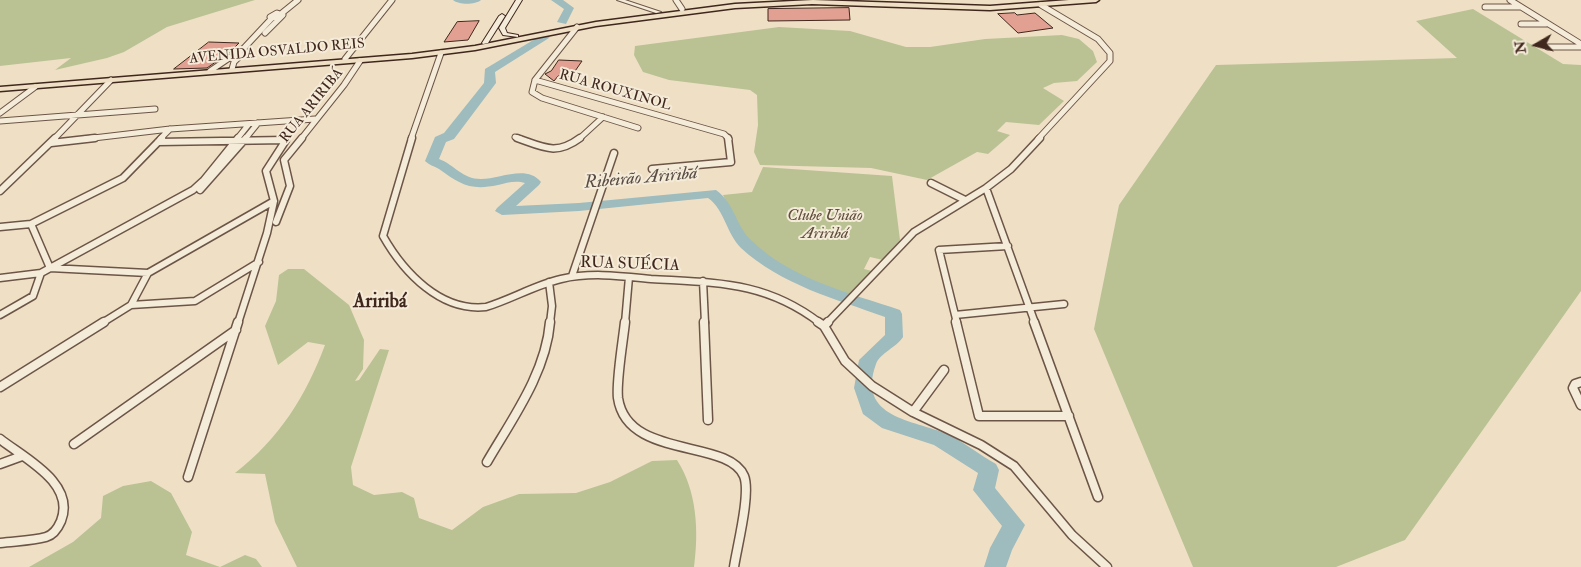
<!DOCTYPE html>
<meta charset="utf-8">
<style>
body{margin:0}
#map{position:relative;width:1581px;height:567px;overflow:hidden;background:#efe0c5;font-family:"IM FELL Double Pica",serif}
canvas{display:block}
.north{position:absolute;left:1511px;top:20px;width:50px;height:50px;-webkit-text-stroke:4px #f5ebd9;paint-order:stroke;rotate:262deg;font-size:14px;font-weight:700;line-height:20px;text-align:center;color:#40271d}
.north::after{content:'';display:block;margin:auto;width:18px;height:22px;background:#40271d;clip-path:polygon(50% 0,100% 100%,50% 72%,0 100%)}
</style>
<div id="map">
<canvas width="1581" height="567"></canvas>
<div class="north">N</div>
</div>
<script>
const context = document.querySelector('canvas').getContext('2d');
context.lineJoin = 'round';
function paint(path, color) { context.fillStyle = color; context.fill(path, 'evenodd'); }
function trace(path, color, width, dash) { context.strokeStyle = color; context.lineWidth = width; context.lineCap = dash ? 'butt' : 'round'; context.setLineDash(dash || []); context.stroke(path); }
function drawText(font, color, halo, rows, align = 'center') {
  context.font = font + ' "IM FELL Double Pica",serif'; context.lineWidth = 4; context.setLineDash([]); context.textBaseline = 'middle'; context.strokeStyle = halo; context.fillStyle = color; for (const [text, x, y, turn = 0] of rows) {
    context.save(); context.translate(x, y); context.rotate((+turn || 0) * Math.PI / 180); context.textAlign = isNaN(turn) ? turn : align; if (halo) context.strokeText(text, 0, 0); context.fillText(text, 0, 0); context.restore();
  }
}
paint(new Path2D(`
 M 0,0 L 255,0 L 167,27 L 124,52 L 107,58 L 55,70 L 71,58 L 0,66 Z
 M 1473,9 L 1563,64 L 1581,65 L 1581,291 L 1405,540 L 1336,567 L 1193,567 L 1094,329 L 1119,205 L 1216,65 L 1457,58 L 1416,21 Z
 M 779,27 L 850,31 L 906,47 L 930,47 L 985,39 L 1062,35 L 1079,39 L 1093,51 L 1097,62 L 1077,81 L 1054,83 L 1043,88 L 1064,101 L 1039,125 L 1006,122 L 997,131 L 1010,135 L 988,154 L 977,152 L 927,180 L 871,168 L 760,165 L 754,152 L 758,125 L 757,95 L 750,90 L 669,80 L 643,72 L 634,55 L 635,46 Z
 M 763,167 L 892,176 L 900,240 L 883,260 L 870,257 L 864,269 L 872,271 L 850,295 C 816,281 770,270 746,240 C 735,227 730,211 723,195 L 752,192 Z
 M 288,269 L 304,269 L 349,305 L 364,340 L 363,369 L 355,381 L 359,380 L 380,349 L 389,350 L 351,467 L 353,485 L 374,495 L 402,492 L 414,498 L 419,518 L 452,530 L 483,507 L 519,494 L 576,493 L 610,482 L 652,461 L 677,460 C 697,491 699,531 694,567 L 297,567 L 275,522 L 265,474 L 235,473 C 279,439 306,396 325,345 L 308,342 L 278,365 L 265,326 L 276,301 L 279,275 Z
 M 151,481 L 171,493 L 192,532 L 186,555 L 220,567 L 245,555 L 256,559 L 262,567 L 29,567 L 73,542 L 101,518 L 103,496 L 123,486 Z`), '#bac294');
paint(new Path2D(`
 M 453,0 L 481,0 C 475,5 459,5 453,0 Z
 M 551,0 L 563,0 L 574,8 L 566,24 L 557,22 L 564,9 Z
 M 545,33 L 550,36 L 549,38 L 495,72 L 496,83 L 454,139 L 446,142 L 439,159 C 455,165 462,179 481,179 C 499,179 527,164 541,182 L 539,185 L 516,206 L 579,203 L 716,190 C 736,205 735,225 751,240 C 790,279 850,293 900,310 L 902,314 L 903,337 C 897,347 880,353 876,364 C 856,418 914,420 947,434 C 964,442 980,455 996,464 L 999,470 L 995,488 L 1025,525 L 1012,550 L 1006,567 L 984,567 L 990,548 L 1002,526 L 973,490 L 978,473 L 934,445 L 882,428 L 863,414 L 854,388 L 859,360 L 885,335 L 885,317 C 836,299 781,285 741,248 C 726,233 725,210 708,198 L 579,211 L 502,215 L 495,211 L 497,208 L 525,183 C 516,180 506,183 498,185 C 470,191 460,184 439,169 C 434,166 429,165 425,161 L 435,137 L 444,133 L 484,83 L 485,69 Z`), '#9ebbbe');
const building = new Path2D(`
 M 849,8 L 850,20 L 768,21 L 768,9 Z
 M 1015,13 L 1017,15 L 1035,13 L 1053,28 L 1018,33 L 998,14 Z
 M 479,21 L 468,40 L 444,42 L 457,22 Z
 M 209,42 L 239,43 L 230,52 L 207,68 L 174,69 Z
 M 559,60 L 582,61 L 571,77 L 558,76 L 554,81 L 545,74 L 551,71 Z`);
paint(building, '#e1a091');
trace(building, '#40271d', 1);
const minorFar2 = new Path2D(`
 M 676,0 L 682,9
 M 1510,0 L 1581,44
 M 1485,7 L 1521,7
 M 277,13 L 283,15 L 276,18 L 270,17 Z
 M 282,13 L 298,0
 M 1521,24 L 1546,24
 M 577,27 L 535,80 L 724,134 L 729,139
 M 265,33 L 282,16
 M 1548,47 L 1581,47
 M 345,59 L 392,0
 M 232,69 L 234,62 L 241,55
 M 210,71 L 244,48 L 272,18
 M 535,80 L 532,92 L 542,98 L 638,128
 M 0,113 L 35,87
 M 0,121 L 155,109
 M 515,137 L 521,139
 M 54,139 L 111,80
 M 85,139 L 170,129 L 315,119
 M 160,139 L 170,129
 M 237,139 L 249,124
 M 245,139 L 258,123
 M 301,139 L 344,85 L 360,61
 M 411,139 L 441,53
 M 579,139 L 603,117
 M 1038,139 L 1110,61 L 1110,53 L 1098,39 L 1041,5`);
const minorFar1 = new Path2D(`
 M 412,138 L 383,236 C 404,273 441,312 486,307 C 512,299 535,285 561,279 C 591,272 621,276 651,279 C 717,283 765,281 820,323
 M 517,138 C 543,147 556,156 580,138
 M 158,142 L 286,140 L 266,171 L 274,201 L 267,233 L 238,323
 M 51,143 L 95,138
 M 652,169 L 731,162 L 728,138
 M 931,183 L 965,200
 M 986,188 L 1035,323
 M 200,190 L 246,138
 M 0,191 L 55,138
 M 276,222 L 290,186 L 284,160 L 302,138
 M 31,224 L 50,268 L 148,273 L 131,305
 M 0,227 L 31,224 L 123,178 L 162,138
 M 148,273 L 274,201
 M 572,276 L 614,153
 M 0,278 L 41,273 L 193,190 L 204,180 L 238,138
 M 703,281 L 705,323
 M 549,282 L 552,306 L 550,323
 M 0,315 L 33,296 L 41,273
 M 955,315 L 1064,304
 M 102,323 L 131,305 L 195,301 L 259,262
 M 625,323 L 629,277
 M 827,323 L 914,232 L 986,188 L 1011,169 L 1040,138
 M 957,323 L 939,250 L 1008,246`);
const minor = new Path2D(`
 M 625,322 C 623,341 616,381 618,398 C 627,460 728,438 744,476 C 751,493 737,547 734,567
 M 704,322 L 708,420
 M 818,322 L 824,326
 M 828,322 L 824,326 L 845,361 L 872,386 L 913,412 L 981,445 L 1014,466 L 1072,535 L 1107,567
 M 956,322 L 979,416 L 1069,416
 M 1034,322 L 1098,497
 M 1581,382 L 1575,384 L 1573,388 L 1581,405
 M 0,387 L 104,322
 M 913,412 L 944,370
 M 0,439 C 24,458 76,483 61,521 C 58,528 53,535 46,537 C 32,541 15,541 0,543
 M 74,444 L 236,330
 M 487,462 C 512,419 546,373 550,322
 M 0,464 L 22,456
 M 188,477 L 238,322`);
const tertiary = new Path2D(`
 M 617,0 L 625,0 L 661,12 L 656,13 Z`);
const secondary = new Path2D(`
 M 516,0 L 522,0 L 505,28 L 507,33 L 518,35 L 518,37 L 503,35 L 499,28 Z
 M 502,14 L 505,16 L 488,43 L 483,44 L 482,43 L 499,16 Z`);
const primary = new Path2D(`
 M 813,0 L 990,6 L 1069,0 L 1099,0 L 1096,2 L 990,10 L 812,4 L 735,8 L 596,26 L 475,50 L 412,58 L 0,91 L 0,87 L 412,54 L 475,46 L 596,22 L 735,4 Z`);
trace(minorFar2, '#6c5547', 7);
trace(minorFar1, '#6c5547', 9);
trace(minor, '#6c5547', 11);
trace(tertiary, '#6c5547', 2);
trace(secondary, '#40271d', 2);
trace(primary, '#40271d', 3);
trace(minorFar2, '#f5ebd9', 5);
trace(minorFar1, '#f5ebd9', 6);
trace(minor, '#f5ebd9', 8);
paint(tertiary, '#f5ebd9');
paint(secondary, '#f5ebd9');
paint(primary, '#efe0c5');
drawText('14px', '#40271d', '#f5ebd9', [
 ["AVENIDA OSVALDO REIS",277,52,-5],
 ["RUA ROUXINOL",615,91,16],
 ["RUA ARIRIBÁ",312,106,-51]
]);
drawText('italic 16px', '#5e4e3b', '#f5ebd9', [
 ["Clube União",825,217],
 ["Ariribá",825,235]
]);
drawText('16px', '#40271d', '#f5ebd9', [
 ["RUA SUÉCIA",630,265,2]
]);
drawText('italic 18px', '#584c45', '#f5ebd9', [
 ["Ribeirão Ariribá",641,179,-5]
]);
drawText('bold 19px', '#40271d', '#f5ebd9', [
 ["Ariribá",380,303]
]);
</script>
